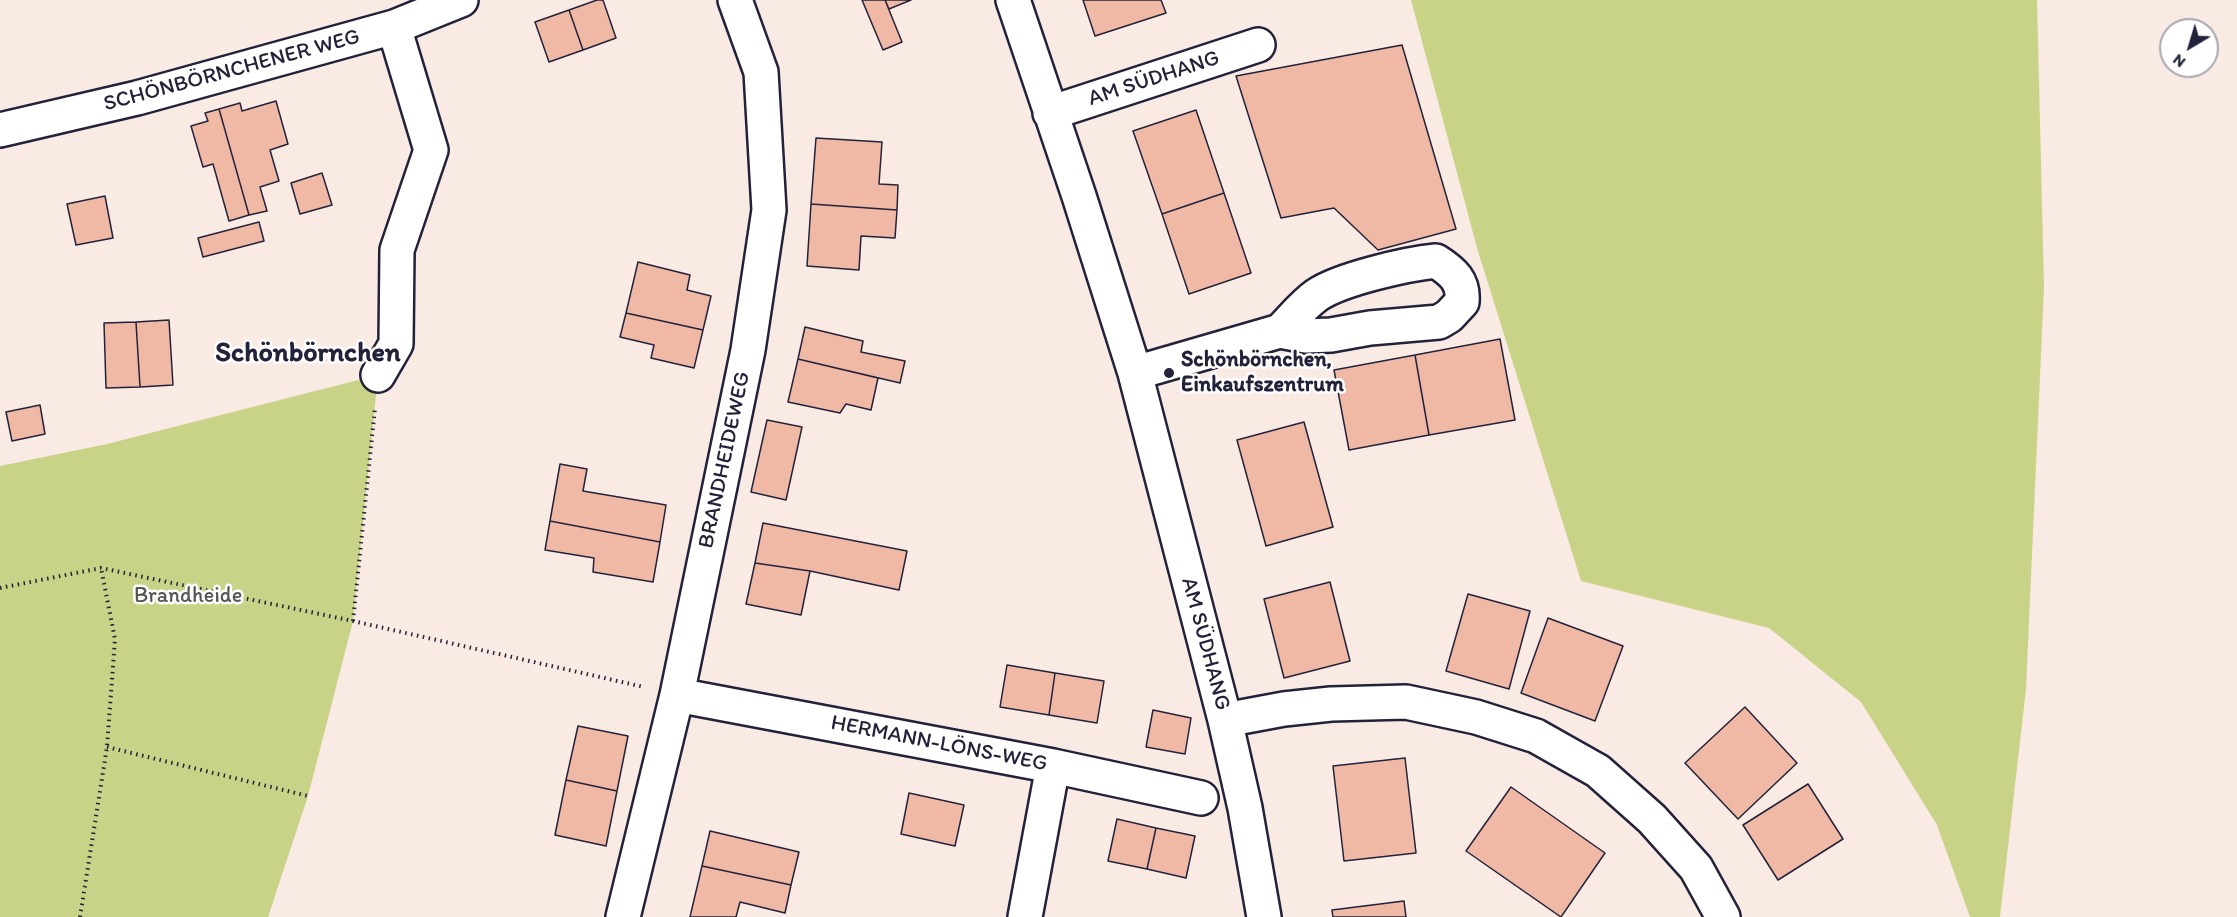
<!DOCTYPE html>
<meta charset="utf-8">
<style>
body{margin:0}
#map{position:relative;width:2237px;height:917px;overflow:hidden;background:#faeae4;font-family:Itim,sans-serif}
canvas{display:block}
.north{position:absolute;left:2159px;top:18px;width:60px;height:60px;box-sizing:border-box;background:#fff;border:2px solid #a7a7b1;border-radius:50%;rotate:218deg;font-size:16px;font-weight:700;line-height:24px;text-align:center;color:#22223b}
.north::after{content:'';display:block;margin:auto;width:21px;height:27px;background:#22223b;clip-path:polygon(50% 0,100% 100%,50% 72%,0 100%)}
</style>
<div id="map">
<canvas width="2237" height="917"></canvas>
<div class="north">N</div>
</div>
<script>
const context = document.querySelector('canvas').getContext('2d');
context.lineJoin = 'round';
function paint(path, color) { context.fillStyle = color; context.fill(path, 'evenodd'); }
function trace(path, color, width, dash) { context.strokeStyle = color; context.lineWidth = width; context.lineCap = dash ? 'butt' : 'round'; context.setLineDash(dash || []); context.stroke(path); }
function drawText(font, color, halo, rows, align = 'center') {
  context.font = font + ' Itim,sans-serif'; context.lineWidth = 5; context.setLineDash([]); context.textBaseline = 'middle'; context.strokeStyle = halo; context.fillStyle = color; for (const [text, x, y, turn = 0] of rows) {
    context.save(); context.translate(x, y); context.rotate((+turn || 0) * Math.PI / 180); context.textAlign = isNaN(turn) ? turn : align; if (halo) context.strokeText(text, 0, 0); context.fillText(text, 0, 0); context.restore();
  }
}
paint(new Path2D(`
 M 1411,0 L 2037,0 L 2044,287 L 2026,689 L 2000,917 L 1970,917 L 1937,825 L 1861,702 L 1769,628 L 1581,581 L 1477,248 Z
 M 378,375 L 353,621 L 308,796 L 268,917 L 0,917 L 0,466 L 107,444 Z`), '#c9d387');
const building = new Path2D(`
 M 597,0 L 603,0 L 616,38 L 583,50 L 569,10 Z
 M 862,0 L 885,0 L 902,42 L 883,50 Z
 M 885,0 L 911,0 L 889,9 Z
 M 1083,0 L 1161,0 L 1166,13 L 1095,36 Z
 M 569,10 L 583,50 L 549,62 L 535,22 Z
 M 1402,45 L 1456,229 L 1378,250 L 1334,208 L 1281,218 L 1236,76 Z
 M 276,101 L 288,144 L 270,150 L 279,181 L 260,187 L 267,211 L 249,215 L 219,109 L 240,103 L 242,111 Z
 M 219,109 L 249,215 L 229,221 L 213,164 L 203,167 L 191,126 L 208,121 L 205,113 Z
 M 1196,110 L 1224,193 L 1162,214 L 1133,131 Z
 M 816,138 L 882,142 L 879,184 L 898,185 L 897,210 L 811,204 Z
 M 322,173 L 332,205 L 300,214 L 291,183 Z
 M 1224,193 L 1251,273 L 1189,294 L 1162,214 Z
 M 105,196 L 113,238 L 76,245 L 67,204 Z
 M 811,204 L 897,210 L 895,238 L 861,236 L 859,270 L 807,266 Z
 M 259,222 L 264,241 L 203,257 L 198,238 Z
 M 638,262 L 690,275 L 687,290 L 711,296 L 703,330 L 626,313 Z
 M 626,313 L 703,330 L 694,368 L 651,358 L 654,345 L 620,337 Z
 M 169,320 L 173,385 L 140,387 L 136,322 Z
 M 136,322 L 140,387 L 106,388 L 104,323 Z
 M 805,327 L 863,341 L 861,352 L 905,361 L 900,383 L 798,359 Z
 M 1500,339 L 1515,420 L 1429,435 L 1415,355 Z
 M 1415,355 L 1429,435 L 1349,450 L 1334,370 Z
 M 798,359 L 878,378 L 871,410 L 846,404 L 840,413 L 788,402 Z
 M 40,405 L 45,434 L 12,441 L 6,412 Z
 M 767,420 L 802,427 L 786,500 L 751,492 Z
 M 1304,422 L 1333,527 L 1266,546 L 1237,440 Z
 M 560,464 L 587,469 L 583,491 L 666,505 L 660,542 L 550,521 Z
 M 550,521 L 660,542 L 653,582 L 593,572 L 594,558 L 545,550 Z
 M 763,523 L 907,551 L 899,590 L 810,571 L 755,563 Z
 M 755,563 L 810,571 L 801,615 L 746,604 Z
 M 1330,582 L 1350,661 L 1284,678 L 1264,599 Z
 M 1468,594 L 1530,611 L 1509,689 L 1446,671 Z
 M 1548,618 L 1623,646 L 1595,721 L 1521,693 Z
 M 1007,665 L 1055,673 L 1049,715 L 1000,707 Z
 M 1055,673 L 1104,681 L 1097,723 L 1049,715 Z
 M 1745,707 L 1797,763 L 1738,819 L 1685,763 Z
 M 1153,710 L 1191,718 L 1185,754 L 1146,747 Z
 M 578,726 L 628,736 L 617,791 L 566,780 Z
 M 1405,758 L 1416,853 L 1344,861 L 1333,766 Z
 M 566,780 L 617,791 L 606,846 L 555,835 Z
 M 1808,784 L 1843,839 L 1778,880 L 1743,825 Z
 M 1511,787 L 1605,853 L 1561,917 L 1466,851 Z
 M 909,793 L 964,805 L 955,846 L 901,834 Z
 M 1117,819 L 1156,828 L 1147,869 L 1108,861 Z
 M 1156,828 L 1195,836 L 1186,878 L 1147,869 Z
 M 710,831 L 799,852 L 791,885 L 702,866 Z
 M 702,866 L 791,885 L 785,913 L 740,902 L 736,917 L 690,917 Z
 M 1404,901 L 1406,917 L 1333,917 L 1332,910 Z`);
paint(building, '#f0b9a5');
trace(building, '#22223b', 1.5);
const minor = new Path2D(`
 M 1013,0 L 1079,196 L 1135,373 L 1225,720 L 1245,808 L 1264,917
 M 1050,113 L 1258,45
 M 0,130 L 137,98 L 394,27 L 461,0
 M 1135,373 L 1280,331 L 1306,336 L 1331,335 L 1370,328 L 1439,322 L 1449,316 L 1462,302 C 1464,281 1453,272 1436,261 C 1406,264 1341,279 1317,295 C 1303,305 1292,319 1280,331
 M 378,375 L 396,344 L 397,250 L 431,150 L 394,27
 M 677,695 L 1053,766 L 1201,798
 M 1225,720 L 1284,709 L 1331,704 L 1406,702 L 1476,717 L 1536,736 L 1598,771 L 1652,819 L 1696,868 L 1723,917
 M 623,917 L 677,695 L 748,350 L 769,210 L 761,72 L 735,0
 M 1025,917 L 1053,766`);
trace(minor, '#22223b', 38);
trace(new Path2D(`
 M 0,588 L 101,568 L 353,621 L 644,687
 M 353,621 L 375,408
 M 107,747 L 308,796
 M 80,917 L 107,747 L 115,639 L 101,568`), '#22223b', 4, [1.5, 4.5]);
trace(minor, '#fff', 33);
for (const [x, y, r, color] of [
 [1169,373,6,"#22223b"]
]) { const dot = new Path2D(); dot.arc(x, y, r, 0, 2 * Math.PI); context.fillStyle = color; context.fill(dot); trace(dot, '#fff', 2); }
drawText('22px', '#22223b', '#fff', [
 ["SCHÖNBÖRNCHENER WEG",232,71,-15],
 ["AM SÜDHANG",1154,79,-18],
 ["BRANDHEIDEWEG",725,460,-78],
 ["AM SÜDHANG",1205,644,75],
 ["HERMANN-LÖNS-WEG",939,744,11]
]);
drawText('bold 22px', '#22223b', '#fff', [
 ["Schönbörnchen,",1181,360],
 ["Einkaufszentrum",1181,385]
], 'left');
drawText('22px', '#545752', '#fff', [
 ["Brandheide",188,596]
]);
drawText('bold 28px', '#22223b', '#fff', [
 ["Schönbörnchen",308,354]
]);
</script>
